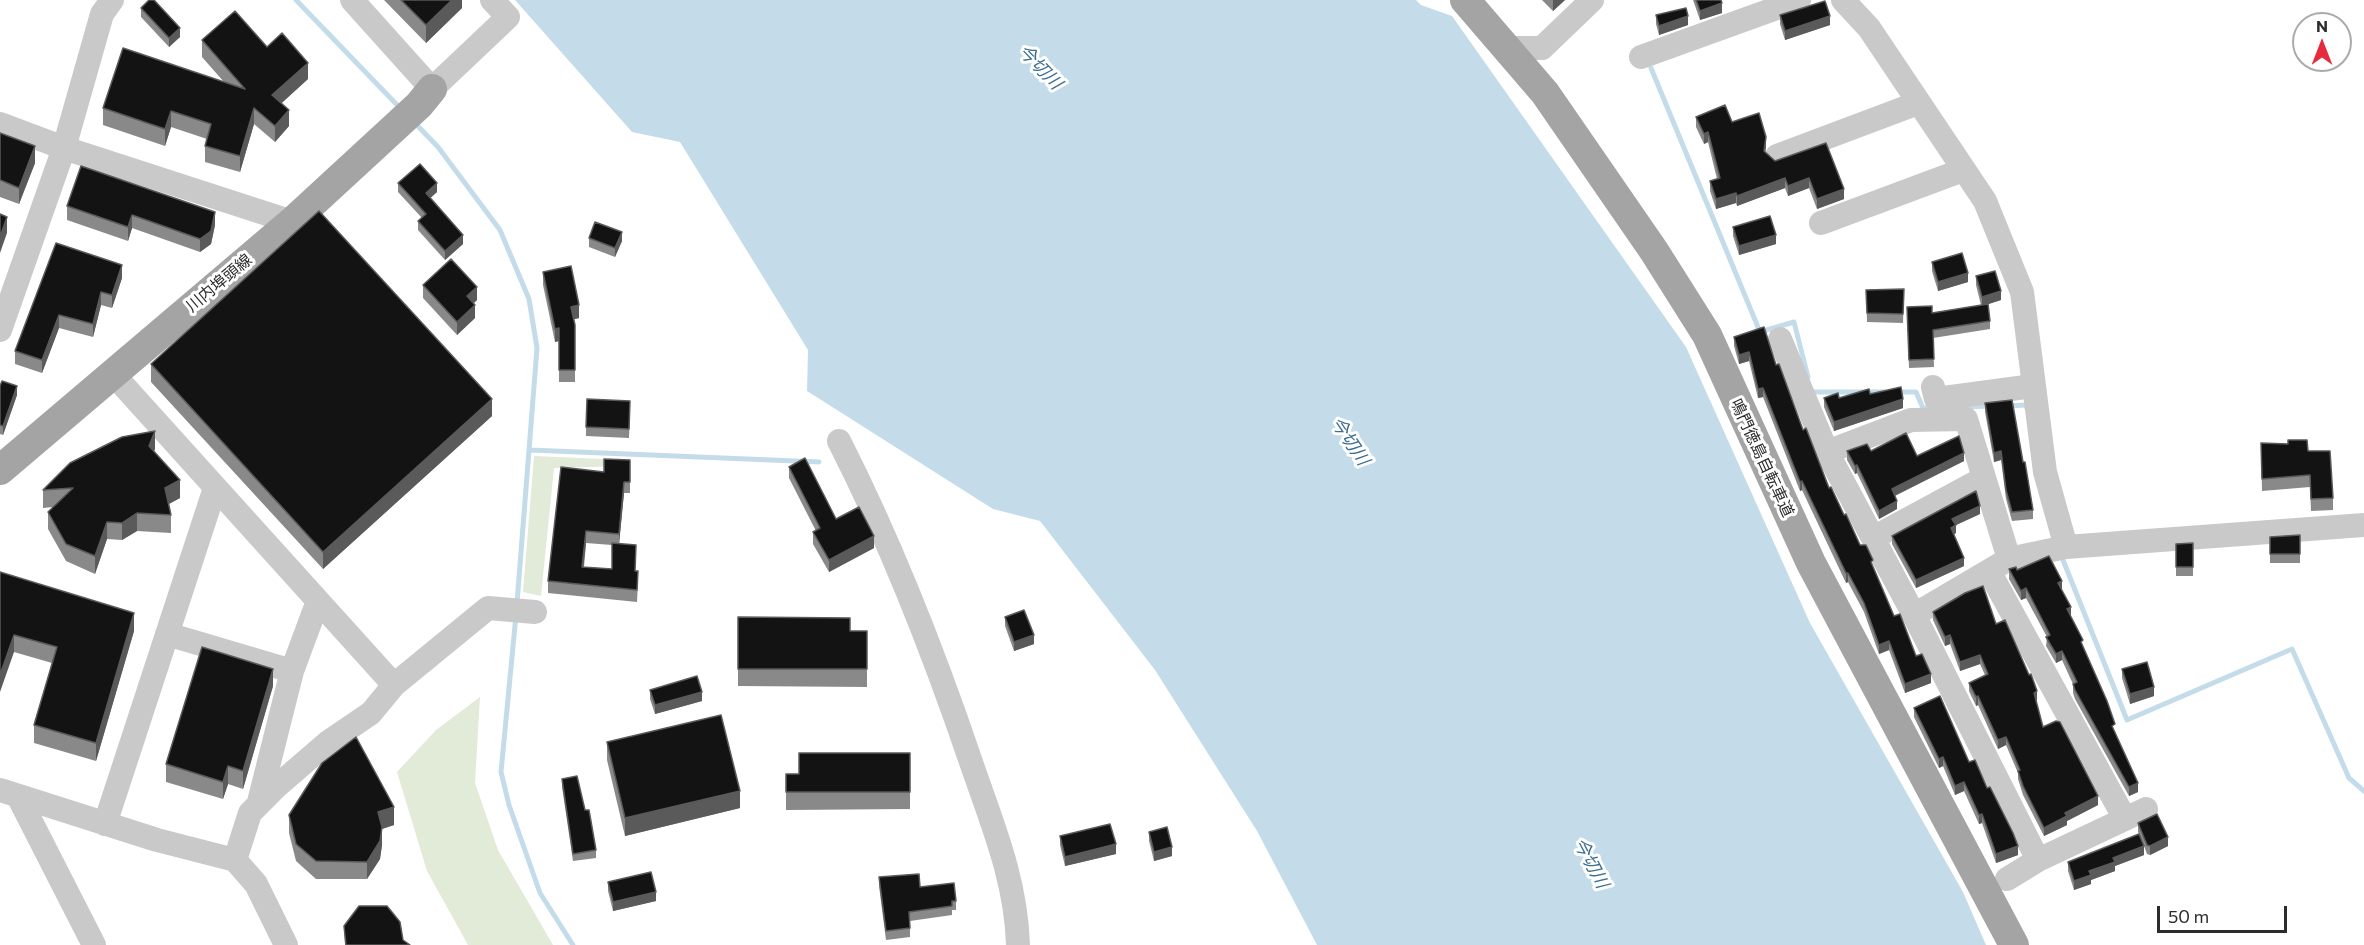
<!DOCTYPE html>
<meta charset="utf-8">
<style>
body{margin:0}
#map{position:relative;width:2364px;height:945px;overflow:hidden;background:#fff;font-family:Commissioner,sans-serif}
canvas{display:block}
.north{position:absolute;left:2292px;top:12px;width:60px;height:60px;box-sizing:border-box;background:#fff;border:2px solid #ababab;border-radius:50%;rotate:0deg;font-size:16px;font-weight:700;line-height:24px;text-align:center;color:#2c2c2c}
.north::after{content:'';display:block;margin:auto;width:21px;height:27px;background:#e52b3c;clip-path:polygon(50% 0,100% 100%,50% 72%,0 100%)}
.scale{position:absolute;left:2157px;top:906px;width:130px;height:27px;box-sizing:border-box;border:3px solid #2c2c2c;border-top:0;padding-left:8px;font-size:18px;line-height:21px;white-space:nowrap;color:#2c2c2c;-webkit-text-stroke:4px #fff;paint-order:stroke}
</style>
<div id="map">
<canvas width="2364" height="945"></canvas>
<div class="north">N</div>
<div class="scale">50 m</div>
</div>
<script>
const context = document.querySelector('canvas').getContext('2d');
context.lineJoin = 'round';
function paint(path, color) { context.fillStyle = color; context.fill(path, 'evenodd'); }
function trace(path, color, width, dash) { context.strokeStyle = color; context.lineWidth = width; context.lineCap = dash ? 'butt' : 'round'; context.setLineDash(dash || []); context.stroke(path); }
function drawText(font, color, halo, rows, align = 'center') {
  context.font = font + ' Commissioner,"Noto Sans JP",sans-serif'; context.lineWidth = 6; context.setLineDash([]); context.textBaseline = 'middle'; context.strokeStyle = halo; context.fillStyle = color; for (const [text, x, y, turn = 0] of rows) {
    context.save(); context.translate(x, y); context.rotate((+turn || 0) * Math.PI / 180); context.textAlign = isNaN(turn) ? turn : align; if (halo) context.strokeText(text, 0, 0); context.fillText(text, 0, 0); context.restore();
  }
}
paint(new Path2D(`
 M 534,456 L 627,460 L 626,466 L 554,468 L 541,596 L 523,592 Z
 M 480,697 L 475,783 L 498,850 L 553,945 L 468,945 L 427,871 L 397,772 L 436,730 Z`), '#e2ead8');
paint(new Path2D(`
 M 515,0 L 1416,0 L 1421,5 L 1452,16 L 1686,347 L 1810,623 L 1963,892 L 1986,945 L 1317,945 L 1257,831 L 1155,670 L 1040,521 L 993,509 L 807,391 L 808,350 L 680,142 L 632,132 Z`), '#c4dcea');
trace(new Path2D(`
 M 296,0 L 401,109
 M 1651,68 L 1760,332 L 1794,322 L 1808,377
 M 414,122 L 438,147 L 500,230 L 529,299 L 537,348 L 517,603
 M 1812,392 L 1885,392
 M 1897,392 L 1916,392 L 1923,408 L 1928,408
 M 2006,406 L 2026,405 L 2027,408
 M 1961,407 L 1991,406
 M 530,450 L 819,462
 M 2061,555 L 2127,720 L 2292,649 L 2349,778 L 2364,791
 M 516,615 L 501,772 L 509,805 L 540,893 L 573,945`), '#c4dcea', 5);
trace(new Path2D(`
 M 352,0 L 432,89 L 508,17 L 492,0
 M 1843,0 L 1869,28 L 1985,201 L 2022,292 L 2045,472 L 2066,547
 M 1506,48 L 1542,48 L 1592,0
 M 1641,57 L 1799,0
 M 0,124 L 64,148 L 292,222
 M 1777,156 L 1918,103
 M 1821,223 L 1963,170
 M 0,330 L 64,148 L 102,14 L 112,0
 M 1780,339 L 1827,452 L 1914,615
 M 113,374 L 394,685
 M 1933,387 L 1936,399 L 2033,386
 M 839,441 C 893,547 934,653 972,765 C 993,826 1016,880 1018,945
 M 1827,452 L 1911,420 L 1966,419 L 2009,559
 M 1873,538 L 1984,478
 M 1989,571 L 2125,819 L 2038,860 L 1914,615 L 2009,559 L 2066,547 L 2364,525
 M 167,634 L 292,671 L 318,601
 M 0,790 L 157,840 L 235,860 L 256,884 L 286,945
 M 19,798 L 94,945
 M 259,802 L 292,671
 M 2125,819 L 2146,809
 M 105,824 L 215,488
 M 235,860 L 250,813 L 276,787 L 327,743 L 371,713 L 394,685 L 488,608 L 535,612
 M 2007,879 L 2038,860`), '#c9c9c9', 24);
trace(new Path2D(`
 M 1465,0 L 1545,93 L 1654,251 L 1707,335 L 1811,563 L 2014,945
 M 0,470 L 292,222 L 419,105 L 432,89`), '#a4a4a4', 30);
paint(new Path2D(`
 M 384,0 L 462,0 L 462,8 L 426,43 Z
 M 1542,0 L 1565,0 L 1553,11 Z
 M 1693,0 L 1721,0 L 1722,13 L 1700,20 Z
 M 141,8 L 180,37 L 169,47 L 141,17 Z
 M 1656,15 L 1688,25 L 1659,35 L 1656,24 Z
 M 1780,15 L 1830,25 L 1785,40 L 1780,24 Z
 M 202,40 L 267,47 L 308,79 L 281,103 L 289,126 L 275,142 L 254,124 L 240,172 L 205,162 L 205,146 L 207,139 L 171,127 L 165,146 L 103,125 L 103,108 L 224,82 L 202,57 Z
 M 1696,117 L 1732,122 L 1766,147 L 1765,152 L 1775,161 L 1826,143 L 1844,199 L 1817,209 L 1809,188 L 1788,196 L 1785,188 L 1737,206 L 1736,203 L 1716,209 L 1710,191 L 1710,181 L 1717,179 L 1708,142 L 1704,144 L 1696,127 Z
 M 0,133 L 35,163 L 19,204 L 0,197 Z
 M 398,183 L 437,192 L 430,198 L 463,244 L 445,260 L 418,230 L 418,221 L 422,218 L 398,192 Z
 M 67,206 L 215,225 L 211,244 L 200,252 L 132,228 L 128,241 L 67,220 Z
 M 1733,227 L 1776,244 L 1739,255 L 1733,236 Z
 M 589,238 L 622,241 L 615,257 L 589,247 Z
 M 56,243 L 122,278 L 112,308 L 101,305 L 93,337 L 59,328 L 42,373 L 15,364 L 15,351 Z
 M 1932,262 L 1968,282 L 1938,291 L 1932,271 Z
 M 543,272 L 579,318 L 574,319 L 575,325 L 575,382 L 559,382 L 559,341 L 555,342 L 543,285 Z
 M 1976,276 L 2001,300 L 1986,305 L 1990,321 L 1990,329 L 1933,338 L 1934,367 L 1909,368 L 1907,307 L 1932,313 L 1981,305 L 1976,285 Z
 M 423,285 L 477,300 L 474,303 L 475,318 L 457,335 L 423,298 Z
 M 1904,289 L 1903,323 L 1867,322 L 1866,290 Z
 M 1734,337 L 1776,365 L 1803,430 L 1829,488 L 1873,568 L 1894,616 L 1931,683 L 1905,693 L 1889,650 L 1879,654 L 1864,612 L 1848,582 L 1846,583 L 1802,490 L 1800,491 L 1763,397 L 1758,398 L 1749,361 L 1739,364 L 1734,346 Z
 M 151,364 L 492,416 L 323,569 L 151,382 Z
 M 0,386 L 17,395 L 3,435 L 0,434 Z
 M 1870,394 L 1903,408 L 1834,431 L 1824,407 L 1824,398 L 1839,398 Z
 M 1985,403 L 2023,462 L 2033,510 L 2033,519 L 2012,521 L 2006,499 L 2001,460 L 1994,462 L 1985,412 Z
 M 630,410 L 629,438 L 586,436 L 586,427 Z
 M 2261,443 L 2308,451 L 2333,498 L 2333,510 L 2311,511 L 2310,487 L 2262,491 Z
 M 155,449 L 154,451 L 180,498 L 169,504 L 171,515 L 171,533 L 137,531 L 122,540 L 107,539 L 95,574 L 66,561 L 48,529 L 48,512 L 53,507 L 43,508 L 43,490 Z
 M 1847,451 L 1871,451 L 1964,461 L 1895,496 L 1897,509 L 1879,519 L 1857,473 L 1855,474 L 1847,460 Z
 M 630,460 L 630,493 L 624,493 L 619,543 L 636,556 L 635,571 L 638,582 L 637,602 L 548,593 L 548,581 L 604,472 ZM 586,543 L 612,545 L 612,569 L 584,567 Z
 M 789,467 L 836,519 L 874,548 L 829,572 L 813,544 L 813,532 L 816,531 L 789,478 Z
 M 1980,514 L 1956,525 L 1956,533 L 1954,534 L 1964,566 L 1916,588 L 1892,544 L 1892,536 Z
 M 2300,535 L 2300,563 L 2270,563 L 2270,537 Z
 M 2193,543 L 2193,576 L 2176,576 L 2176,544 Z
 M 2009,569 L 2017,570 L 2062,591 L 2070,616 L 2138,792 L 2129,796 L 2075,699 L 2073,693 L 2073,684 L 2062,660 L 2056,663 L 2046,646 L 2047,637 L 2026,598 L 2021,600 L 2009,579 Z
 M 0,572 L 134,631 L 96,761 L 34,743 L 34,725 L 52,663 L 14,652 Z
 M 1933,612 L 1996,624 L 2037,700 L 2036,701 L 2043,727 L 2098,805 L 2067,821 L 2067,825 L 2044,836 L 2023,795 L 2018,779 L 2018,773 L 2006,745 L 1998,749 L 1978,705 L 1976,706 L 1969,691 L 1969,683 L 1985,675 L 1980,664 L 1960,671 L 1950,644 L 1945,646 L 1933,620 Z
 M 738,617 L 850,631 L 867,631 L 867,687 L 738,686 Z
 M 1005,617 L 1034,644 L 1014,651 L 1005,626 Z
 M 2122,669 L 2154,696 L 2130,704 L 2122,678 Z
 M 273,686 L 243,789 L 228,784 L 223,799 L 166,782 L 166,764 Z
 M 650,690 L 702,701 L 655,714 L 650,699 Z
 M 1914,708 L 1969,762 L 1987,788 L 2018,855 L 1996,863 L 1982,823 L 1979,824 L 1964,791 L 1955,795 L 1943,766 L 1939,768 L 1914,717 Z
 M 607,742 L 740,808 L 625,836 L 607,760 Z
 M 910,753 L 910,809 L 786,810 L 786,774 L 799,774 Z
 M 562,779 L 585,810 L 596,850 L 596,858 L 573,861 L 562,787 Z
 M 289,815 L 394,825 L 382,829 L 382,845 L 380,859 L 367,879 L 316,879 L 296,861 L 289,833 Z
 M 2138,823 L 2168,846 L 2150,855 L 2147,854 L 2144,846 L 2144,855 L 2115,866 L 2115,871 L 2091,880 L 2091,884 L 2074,890 L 2068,871 L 2068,862 L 2139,834 L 2138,832 Z
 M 1149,832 L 1172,856 L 1154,861 L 1149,841 Z
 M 1060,836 L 1116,854 L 1065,866 L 1060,845 Z
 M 879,877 L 920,887 L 956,901 L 956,910 L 952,910 L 952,915 L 910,921 L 910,937 L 886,940 L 879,886 Z
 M 608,882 L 656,901 L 613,911 L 608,891 Z
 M 344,926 L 403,940 L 410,945 L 345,945 Z`), '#898989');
paint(new Path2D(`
 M 452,0 L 462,0 L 462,8 L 426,43 L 426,25 Z
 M 1553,0 L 1565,0 L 1553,11 Z
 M 1722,3 L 1722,13 L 1700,20 L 1700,11 Z
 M 1688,16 L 1688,25 L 1659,35 L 1659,26 Z
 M 1830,16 L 1830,25 L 1785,40 L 1785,31 Z
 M 180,28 L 180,37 L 169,47 L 169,38 Z
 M 308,63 L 308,79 L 272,112 L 272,95 Z
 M 254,108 L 254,124 L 240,172 L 240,156 Z
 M 289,110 L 289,126 L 275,142 L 275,126 Z
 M 171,111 L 171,127 L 165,146 L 165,129 Z
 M 1708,132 L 1708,142 L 1704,144 L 1704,134 Z
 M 1766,137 L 1766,147 L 1764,160 L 1764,151 Z
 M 35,146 L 35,163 L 19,204 L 19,188 Z
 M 1785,178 L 1785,188 L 1737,206 L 1737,196 Z
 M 1809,178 L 1809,188 L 1788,196 L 1788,186 Z
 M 437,183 L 437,192 L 426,202 L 426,193 Z
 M 1844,189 L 1844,199 L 1817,209 L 1817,199 Z
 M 1736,193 L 1736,203 L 1716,209 L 1716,199 Z
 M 215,212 L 215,225 L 211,244 L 200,252 L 200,239 Z
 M 132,215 L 132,228 L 128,241 L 128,227 Z
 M 7,217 L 7,233 L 0,253 L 0,237 Z
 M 622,232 L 622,241 L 615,257 L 615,248 Z
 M 463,235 L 463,244 L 445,260 L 445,251 Z
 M 1776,235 L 1776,244 L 1739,255 L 1739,246 Z
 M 122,265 L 122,278 L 112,308 L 112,295 Z
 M 1968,273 L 1968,282 L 1938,291 L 1938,282 Z
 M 477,287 L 477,300 L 467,309 L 467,296 Z
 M 2001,291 L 2001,300 L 1982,306 L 1982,297 Z
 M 101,292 L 101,305 L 93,337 L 93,324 Z
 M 475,305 L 475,318 L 457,335 L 457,322 Z
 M 579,305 L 579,318 L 571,320 L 571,307 Z
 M 59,315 L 59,328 L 42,373 L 42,360 Z
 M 559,328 L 559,341 L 555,342 L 555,329 Z
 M 1749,352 L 1749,361 L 1739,364 L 1739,355 Z
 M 17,386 L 17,395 L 3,435 L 3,426 Z
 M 1763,388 L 1763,397 L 1758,398 L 1758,389 Z
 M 492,399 L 492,416 L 323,569 L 323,552 Z
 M 1903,399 L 1903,408 L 1834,431 L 1834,422 Z
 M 155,431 L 155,449 L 149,463 L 149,446 Z
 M 2001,451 L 2001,460 L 1994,462 L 1994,453 Z
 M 1964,453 L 1964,461 L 1892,497 L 1892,489 Z
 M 1857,465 L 1857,473 L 1855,474 L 1855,466 Z
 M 180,480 L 180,498 L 165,506 L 165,488 Z
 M 1802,481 L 1802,490 L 1800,491 L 1800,482 Z
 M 624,482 L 624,493 L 619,545 L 619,534 Z
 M 1897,501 L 1897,509 L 1879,519 L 1879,511 Z
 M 1980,506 L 1980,514 L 1956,525 L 1956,533 L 1951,536 L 1952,519 Z
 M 137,513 L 137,531 L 122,540 L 122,523 Z
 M 107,522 L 107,539 L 95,574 L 95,556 Z
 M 586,531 L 586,543 L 582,579 L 582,567 Z
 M 874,536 L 874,548 L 829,572 L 829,560 Z
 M 1964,558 L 1964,566 L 1916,588 L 1916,580 Z
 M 1846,573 L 1848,573 L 1848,582 L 1846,583 Z
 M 2062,581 L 2062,590 L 2058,583 Z
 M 2026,588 L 2026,598 L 2021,600 L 2021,591 Z
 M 2071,607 L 2071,616 L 2067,609 Z
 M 134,613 L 134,631 L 96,761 L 96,743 Z
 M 14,635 L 14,652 L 0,692 L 0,675 Z
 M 1034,635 L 1034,644 L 1014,651 L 1014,642 Z
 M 1950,635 L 1950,644 L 1945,646 L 1945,637 Z
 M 1889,641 L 1889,650 L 1879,654 L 1879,645 Z
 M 2062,651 L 2062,660 L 2056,663 L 2056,654 Z
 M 1980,655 L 1980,664 L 1960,671 L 1960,662 Z
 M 273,669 L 273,686 L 243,789 L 243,771 Z
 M 1931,674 L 1931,683 L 1905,693 L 1905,684 Z
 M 2154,687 L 2154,696 L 2130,704 L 2130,694 Z
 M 2037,691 L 2037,700 L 2034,701 L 2034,693 Z
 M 702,692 L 702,701 L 655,714 L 655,705 Z
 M 1978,696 L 1978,705 L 1976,706 L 1976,697 Z
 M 2006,737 L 2006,745 L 1998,749 L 1998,740 Z
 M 1943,757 L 1943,766 L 1939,768 L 1939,759 Z
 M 228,766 L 228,784 L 223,799 L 223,782 Z
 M 1964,782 L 1964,791 L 1955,795 L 1955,786 Z
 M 2138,783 L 2138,792 L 2129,796 L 2129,787 Z
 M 740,791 L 740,808 L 625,836 L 625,818 Z
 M 2098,796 L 2098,805 L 2067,821 L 2067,825 L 2044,836 L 2044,828 L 2065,813 Z
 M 394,807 L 394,825 L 382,829 L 382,845 L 380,859 L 367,879 L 367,862 L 378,812 Z
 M 1982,814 L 1982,823 L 1979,824 L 1979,815 Z
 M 2168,837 L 2168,846 L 2150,855 L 2150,846 Z
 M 1116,844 L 1116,854 L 1065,866 L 1065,857 Z
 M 2018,846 L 2018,855 L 1996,863 L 1996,854 Z
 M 2144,846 L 2144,855 L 2115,866 L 2115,871 L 2091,880 L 2091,884 L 2074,890 L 2074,881 L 2113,858 Z
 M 1172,847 L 1172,856 L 1154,861 L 1154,852 Z
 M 656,892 L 656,901 L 613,911 L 613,902 Z`), '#5a5a5a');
const building = new Path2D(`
 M 149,0 L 154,0 L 180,28 L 169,38 L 141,8 Z
 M 401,0 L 452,0 L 426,25 Z
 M 1696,0 L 1721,0 L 1722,3 L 1700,11 Z
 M 1825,1 L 1830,16 L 1785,31 L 1780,15 Z
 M 1686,8 L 1688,16 L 1659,26 L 1656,15 Z
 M 235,11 L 267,47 L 282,33 L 308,63 L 272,95 L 289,110 L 275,126 L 254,108 L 240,156 L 205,146 L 211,124 L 171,111 L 165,129 L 103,108 L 123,48 L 245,89 L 202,40 Z
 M 1725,105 L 1732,122 L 1759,113 L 1766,137 L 1764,151 L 1775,161 L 1826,143 L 1844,189 L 1817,199 L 1809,178 L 1788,186 L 1785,178 L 1737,196 L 1736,193 L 1716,199 L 1710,181 L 1720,178 L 1708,132 L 1704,134 L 1696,117 Z
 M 0,133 L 35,146 L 19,188 L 0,180 Z
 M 420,164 L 437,183 L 426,193 L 463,235 L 445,251 L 418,221 L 426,214 L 398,183 Z
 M 81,166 L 215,212 L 211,231 L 200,239 L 132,215 L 128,227 L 67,206 Z
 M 319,211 L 492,399 L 323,552 L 151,364 Z
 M 0,214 L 7,217 L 0,237 Z
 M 1770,216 L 1776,235 L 1739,246 L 1733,227 Z
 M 595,222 L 622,232 L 615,248 L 589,238 Z
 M 56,243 L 122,265 L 112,295 L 101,292 L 93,324 L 59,315 L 42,360 L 15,351 Z
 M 1962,253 L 1968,273 L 1938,282 L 1932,262 Z
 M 451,259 L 477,287 L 467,296 L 475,305 L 457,322 L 423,285 Z
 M 571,266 L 579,305 L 571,307 L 575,325 L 575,370 L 559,370 L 559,328 L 555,329 L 543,272 Z
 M 1995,271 L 2001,291 L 1982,297 L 1976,276 Z
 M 1904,289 L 1903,314 L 1867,313 L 1866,290 Z
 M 1988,304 L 1990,321 L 1933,330 L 1934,359 L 1909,360 L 1907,307 L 1932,306 L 1932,313 Z
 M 1764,327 L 1776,365 L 1779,364 L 1803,430 L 1806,428 L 1829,488 L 1831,487 L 1844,515 L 1846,514 L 1860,545 L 1866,545 L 1873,560 L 1871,562 L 1894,616 L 1900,614 L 1916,656 L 1922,654 L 1931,674 L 1905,684 L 1889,641 L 1879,645 L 1864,603 L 1848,573 L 1846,573 L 1802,481 L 1800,482 L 1763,388 L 1758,389 L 1749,352 L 1739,355 L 1734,337 Z
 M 2,381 L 17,386 L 3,426 L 0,425 L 0,386 Z
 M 1901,387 L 1903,399 L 1834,422 L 1824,398 L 1838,393 L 1839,398 L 1869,389 L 1870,394 Z
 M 587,399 L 630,401 L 629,429 L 586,427 Z
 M 2012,400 L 2023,462 L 2025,462 L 2033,510 L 2012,512 L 2006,490 L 2001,451 L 1994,453 L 1985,403 Z
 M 155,431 L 149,446 L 180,480 L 165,488 L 171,515 L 137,513 L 122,523 L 107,522 L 95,556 L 66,544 L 48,512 L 73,488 L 43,490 L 70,463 L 122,437 Z
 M 1906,433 L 1917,456 L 1959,436 L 1964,453 L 1892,489 L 1897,501 L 1879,511 L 1857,465 L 1855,466 L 1847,451 L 1867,444 L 1871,451 Z
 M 2288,440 L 2307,440 L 2308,451 L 2330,451 L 2333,498 L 2311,499 L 2310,475 L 2262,479 L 2261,443 L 2288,444 Z
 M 805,458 L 836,519 L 859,507 L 874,536 L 829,560 L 813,532 L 820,528 L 789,467 Z
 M 604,459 L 630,460 L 630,482 L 624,482 L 619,534 L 586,531 L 582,567 L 612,569 L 612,543 L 636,545 L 635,571 L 638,571 L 637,590 L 548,581 L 561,467 L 604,472 Z
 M 1976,491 L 1980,506 L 1952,519 L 1956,525 L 1951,528 L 1964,558 L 1916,580 L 1892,536 Z
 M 2300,535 L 2300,554 L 2270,554 L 2270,537 Z
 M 2193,543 L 2193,567 L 2176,567 L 2176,544 Z
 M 2049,556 L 2062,581 L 2058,583 L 2071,607 L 2067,609 L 2083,640 L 2081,642 L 2107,701 L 2115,724 L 2112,726 L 2138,783 L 2129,787 L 2075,690 L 2073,684 L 2077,682 L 2062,651 L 2056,654 L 2046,637 L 2050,635 L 2026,588 L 2021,591 L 2009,569 L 2016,567 L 2017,570 Z
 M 0,572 L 134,613 L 96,743 L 34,725 L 57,647 L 14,635 L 0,675 Z
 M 1983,586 L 1996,624 L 2005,620 L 2029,675 L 2031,674 L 2037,691 L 2034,693 L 2043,727 L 2056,721 L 2060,722 L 2098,796 L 2065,813 L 2067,816 L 2044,828 L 2023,786 L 2018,771 L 2020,770 L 2006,737 L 1998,740 L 1978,696 L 1976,697 L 1969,683 L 1988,674 L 1980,655 L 1960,662 L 1950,635 L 1945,637 L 1933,612 L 1965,593 Z
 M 1024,610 L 1034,635 L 1014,642 L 1005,617 Z
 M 738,617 L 850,618 L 850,631 L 867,631 L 867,669 L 738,669 Z
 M 202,647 L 273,669 L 243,771 L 228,766 L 223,782 L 166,764 Z
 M 2147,662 L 2154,687 L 2130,694 L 2122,669 Z
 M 697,676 L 702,692 L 655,705 L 650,690 Z
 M 1940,696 L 1969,762 L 1975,760 L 1987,788 L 1990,787 L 2013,833 L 2018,846 L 1996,854 L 1982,814 L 1979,815 L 1964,782 L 1955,786 L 1943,757 L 1939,759 L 1914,708 Z
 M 721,715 L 740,791 L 625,818 L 607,742 Z
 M 356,737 L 394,807 L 378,812 L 382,827 L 380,841 L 367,862 L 316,861 L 296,844 L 289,815 L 322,763 Z
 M 799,753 L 910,753 L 910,792 L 786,792 L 786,774 L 799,774 Z
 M 577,776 L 585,810 L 589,810 L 596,850 L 573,854 L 562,779 Z
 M 2157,814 L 2168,837 L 2150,846 L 2147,845 L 2138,823 Z
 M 1110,824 L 1116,844 L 1065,857 L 1060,836 Z
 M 1167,827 L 1172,847 L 1154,852 L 1149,832 Z
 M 2139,834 L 2144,846 L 2113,858 L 2115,862 L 2089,871 L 2091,875 L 2074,881 L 2068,862 Z
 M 651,872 L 656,892 L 613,902 L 608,882 Z
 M 919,874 L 920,887 L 954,883 L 956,901 L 952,901 L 952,906 L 909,912 L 910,928 L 886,931 L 879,877 Z
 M 359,906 L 387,906 L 400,922 L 403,940 L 410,945 L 346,945 L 344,926 Z`);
paint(building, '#131313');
trace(building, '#5a5a5a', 1.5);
drawText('16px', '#2c2c2c', '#fff', [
 ["川内埠頭線",219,283,-40],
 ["鳴門徳島自転車道",1762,458,65]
]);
drawText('italic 18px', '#3a6e8d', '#fff', [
 ["今切川",1040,67,46],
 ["今切川",1350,441,56],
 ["今切川",1591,863,62]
]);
</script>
